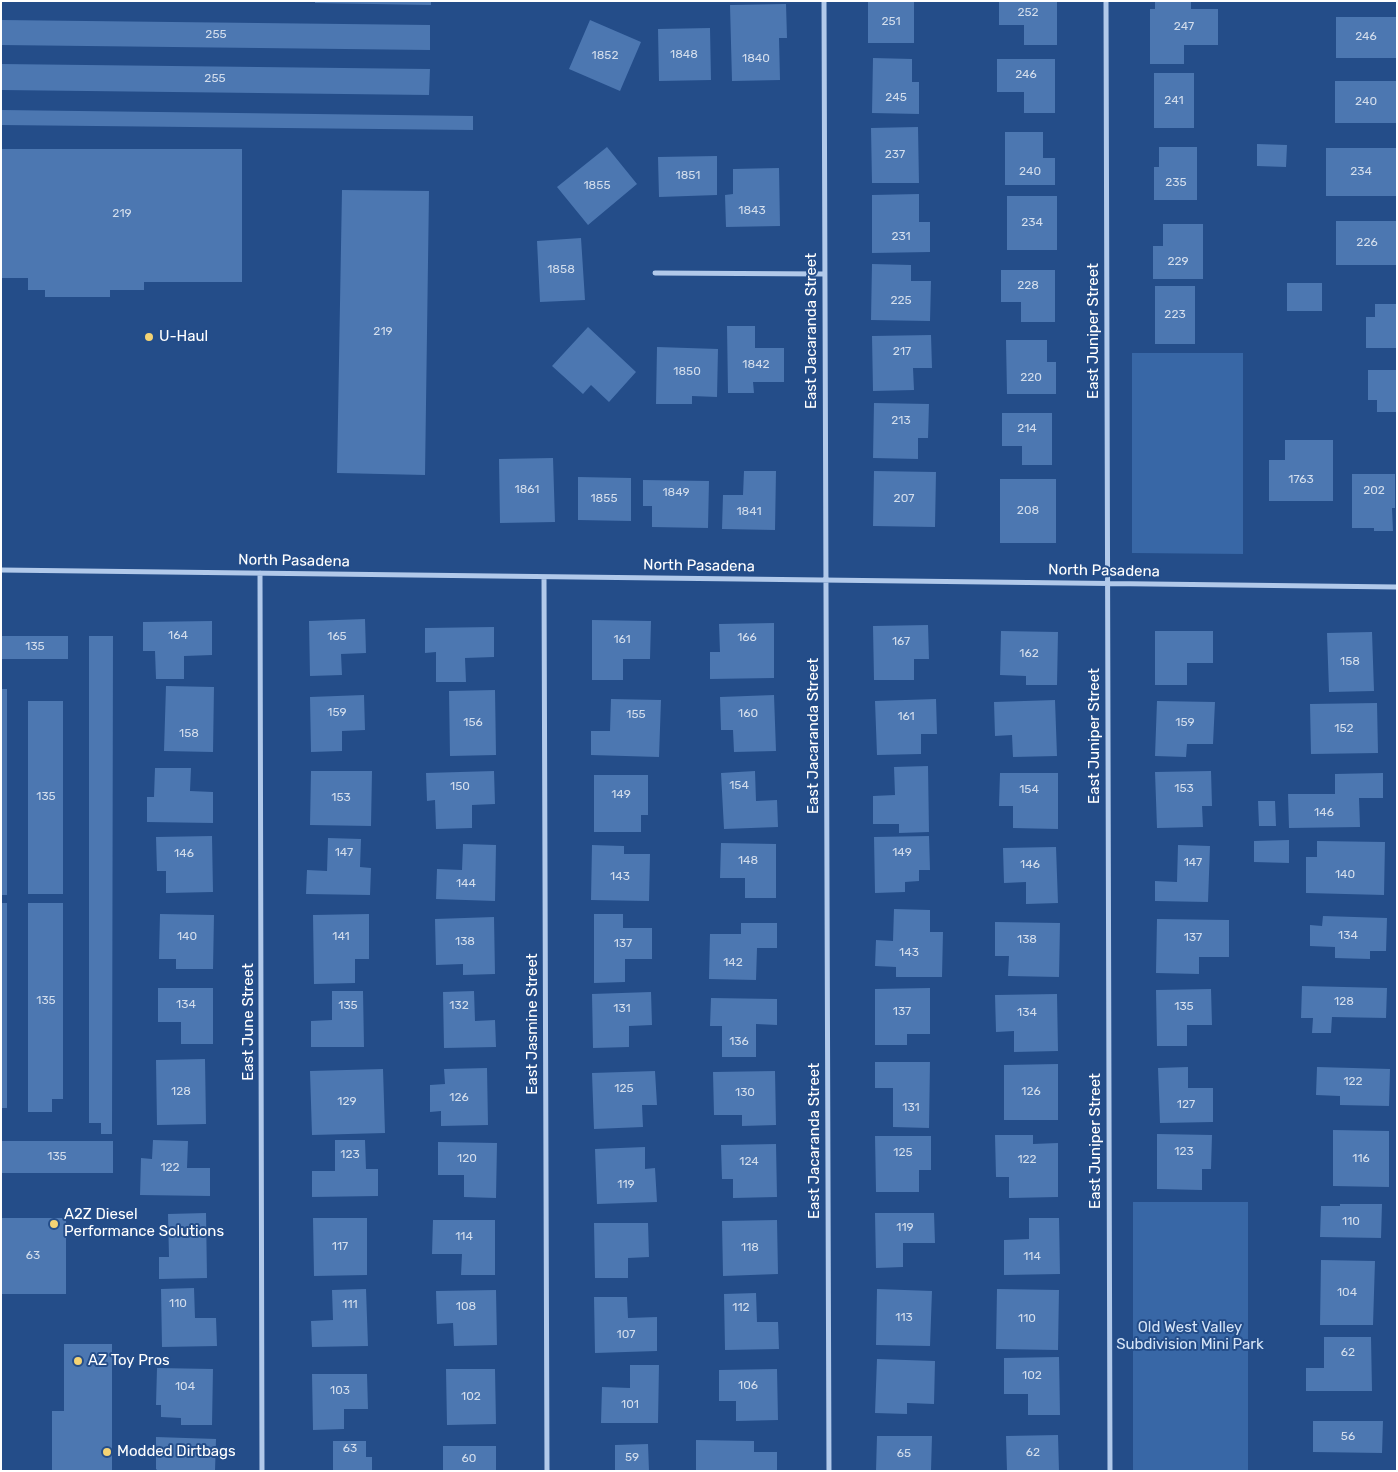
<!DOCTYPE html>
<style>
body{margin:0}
#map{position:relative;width:1398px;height:1472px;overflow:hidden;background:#244d89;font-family:Rubik,sans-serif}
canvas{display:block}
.frame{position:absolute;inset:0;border:2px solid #fff;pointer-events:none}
</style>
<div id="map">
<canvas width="1398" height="1472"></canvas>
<div class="frame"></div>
</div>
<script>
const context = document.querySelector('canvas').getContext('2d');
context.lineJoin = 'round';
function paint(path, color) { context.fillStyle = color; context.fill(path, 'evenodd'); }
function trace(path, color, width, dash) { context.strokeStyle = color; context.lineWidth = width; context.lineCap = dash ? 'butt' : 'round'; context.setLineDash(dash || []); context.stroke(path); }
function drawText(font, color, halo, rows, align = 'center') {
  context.font = font + ' Rubik,sans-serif'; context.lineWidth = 4; context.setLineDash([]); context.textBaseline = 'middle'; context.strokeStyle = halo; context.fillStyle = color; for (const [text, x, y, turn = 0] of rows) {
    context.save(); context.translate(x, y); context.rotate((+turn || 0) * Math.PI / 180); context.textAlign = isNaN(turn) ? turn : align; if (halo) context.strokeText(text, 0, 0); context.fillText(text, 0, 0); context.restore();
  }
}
paint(new Path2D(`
 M 1132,353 L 1243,353 L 1243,554 L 1132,553 Z
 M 1133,1202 L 1248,1202 L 1248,1471 L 1133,1471 Z`), '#3867a6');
paint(new Path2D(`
 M 315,1 L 431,1 L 431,5 L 315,3 Z
 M 868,1 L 914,1 L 914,43 L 868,43 Z
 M 999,1 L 1057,1 L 1057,45 L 1024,45 L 1024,25 L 999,25 Z
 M 1155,1 L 1191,1 L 1191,9 L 1218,9 L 1218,45 L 1184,45 L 1184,64 L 1150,64 L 1150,9 L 1155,9 Z
 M 786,4 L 787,38 L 779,38 L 780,80 L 732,81 L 730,5 Z
 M 1336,17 L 1397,17 L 1397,58 L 1336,58 Z
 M 1,20 L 430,25 L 430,50 L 1,45 Z
 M 590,20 L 641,42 L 620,91 L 569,69 Z
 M 710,28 L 711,80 L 659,81 L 658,29 Z
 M 873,58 L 912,59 L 912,82 L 919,82 L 919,114 L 872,113 Z
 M 997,59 L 1055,59 L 1055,113 L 1024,113 L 1024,92 L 997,92 Z
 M 1,64 L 430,69 L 429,95 L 1,90 Z
 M 1154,73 L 1194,73 L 1194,128 L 1154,128 Z
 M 1335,81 L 1397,81 L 1397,123 L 1335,123 Z
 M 1,110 L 473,116 L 473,130 L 1,125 Z
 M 918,127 L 919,183 L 872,183 L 871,128 Z
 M 1005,132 L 1043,132 L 1043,158 L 1055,158 L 1055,185 L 1005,185 Z
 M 1257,144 L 1287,145 L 1286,167 L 1257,166 Z
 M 607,147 L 637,184 L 588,225 L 557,187 Z
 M 1159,147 L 1197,147 L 1197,200 L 1154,200 L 1154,167 L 1159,167 Z
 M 1326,148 L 1397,148 L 1397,196 L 1326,196 Z
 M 1,149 L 242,149 L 242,282 L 144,282 L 144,290 L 110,290 L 110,297 L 45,297 L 45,290 L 28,290 L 28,278 L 1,278 Z
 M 717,156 L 717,195 L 659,197 L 658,157 Z
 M 779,168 L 780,226 L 726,227 L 725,195 L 733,194 L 733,169 Z
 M 342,190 L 429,191 L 425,475 L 337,473 Z
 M 919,194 L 919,222 L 930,222 L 930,252 L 872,253 L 872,195 Z
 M 1007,196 L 1057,196 L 1057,250 L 1007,250 Z
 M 1336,221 L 1397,221 L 1397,265 L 1336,265 Z
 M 1163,224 L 1203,224 L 1203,279 L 1153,279 L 1153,246 L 1163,246 Z
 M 581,238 L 585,300 L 540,302 L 537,241 Z
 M 872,264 L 911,265 L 911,281 L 931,281 L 930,321 L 871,320 Z
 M 1001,270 L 1055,270 L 1055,322 L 1021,322 L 1021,302 L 1001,302 Z
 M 1287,283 L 1322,283 L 1322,311 L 1287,311 Z
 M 1155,286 L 1195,286 L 1195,344 L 1155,344 Z
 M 1375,304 L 1397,304 L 1397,348 L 1366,348 L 1366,317 L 1375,317 Z
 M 727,326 L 755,326 L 755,348 L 784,348 L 784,382 L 753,382 L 754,393 L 728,393 Z
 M 588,327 L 636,372 L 609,402 L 591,385 L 583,394 L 552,366 Z
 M 931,335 L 932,368 L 913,368 L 914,390 L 873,391 L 872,336 Z
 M 1006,340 L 1047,340 L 1047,362 L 1056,362 L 1056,394 L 1007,394 Z
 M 657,347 L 718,349 L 717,397 L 692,396 L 692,404 L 656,404 Z
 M 1368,370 L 1397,370 L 1397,412 L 1377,412 L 1377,400 L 1368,400 Z
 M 874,403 L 929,404 L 928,438 L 918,438 L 918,459 L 873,458 Z
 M 1002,413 L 1052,413 L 1052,465 L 1022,465 L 1022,446 L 1002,446 Z
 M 1285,440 L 1333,440 L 1333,501 L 1269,501 L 1269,460 L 1285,460 Z
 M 553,458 L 555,522 L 500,523 L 499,459 Z
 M 744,471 L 776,471 L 775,530 L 722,529 L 723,495 L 743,495 Z
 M 874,471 L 936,472 L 935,527 L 873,526 Z
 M 1352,474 L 1395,474 L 1395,508 L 1392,508 L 1393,531 L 1374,531 L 1374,528 L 1352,528 Z
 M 578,477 L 631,478 L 631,521 L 578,520 Z
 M 1000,479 L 1056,479 L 1056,543 L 1000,543 Z
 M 643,480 L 709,481 L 708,528 L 652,527 L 652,506 L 643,506 Z
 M 365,619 L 366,653 L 341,654 L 342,675 L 310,676 L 309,621 Z
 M 592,620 L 651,621 L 650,659 L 623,659 L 623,680 L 592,680 Z
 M 212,621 L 212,655 L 184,656 L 184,679 L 156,679 L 155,651 L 143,651 L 143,622 Z
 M 774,623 L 774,678 L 710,679 L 710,652 L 720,652 L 719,624 Z
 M 928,625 L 929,659 L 914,659 L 914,680 L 874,680 L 873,626 Z
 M 494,627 L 494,657 L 465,658 L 466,682 L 436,682 L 436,652 L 425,653 L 425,628 Z
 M 1001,631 L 1058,632 L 1057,685 L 1026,685 L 1026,676 L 1000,675 Z
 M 1155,631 L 1213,631 L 1213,663 L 1187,663 L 1187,685 L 1155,685 Z
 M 1372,632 L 1374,691 L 1329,692 L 1327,633 Z
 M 1,636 L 68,636 L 68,659 L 1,659 Z
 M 89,636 L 113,636 L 112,1134 L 101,1134 L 101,1123 L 89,1123 Z
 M 166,686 L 214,687 L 213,752 L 164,751 Z
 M 1,689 L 7,689 L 7,895 L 1,895 Z
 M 495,690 L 496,755 L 450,756 L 449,691 Z
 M 364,695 L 365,730 L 342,731 L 342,751 L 311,752 L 310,697 Z
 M 774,695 L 776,751 L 734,752 L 733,730 L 721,730 L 720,697 Z
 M 611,699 L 661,700 L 659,757 L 591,755 L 591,731 L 610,731 Z
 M 936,699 L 937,734 L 921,734 L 921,754 L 877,755 L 875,701 Z
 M 1055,700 L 1057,756 L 1013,757 L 1012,735 L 995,736 L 994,702 Z
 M 28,701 L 63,701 L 63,894 L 28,894 Z
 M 1157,701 L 1215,702 L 1213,744 L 1187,744 L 1186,757 L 1155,756 Z
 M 1377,703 L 1378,753 L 1311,754 L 1310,704 Z
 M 928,766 L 929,832 L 899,833 L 899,824 L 873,824 L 873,796 L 895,795 L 894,767 Z
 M 155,768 L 191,768 L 190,791 L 213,792 L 213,823 L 147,822 L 147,797 L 154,797 Z
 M 311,771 L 372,771 L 371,826 L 310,825 Z
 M 494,771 L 495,804 L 472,805 L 472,828 L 436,829 L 435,800 L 427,801 L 426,773 Z
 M 755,771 L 756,801 L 777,800 L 778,827 L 724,829 L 721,773 Z
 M 1211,771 L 1212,806 L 1202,806 L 1203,827 L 1157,828 L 1155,772 Z
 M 1000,773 L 1058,773 L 1058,829 L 1013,828 L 1013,806 L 999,806 Z
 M 1383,773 L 1383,798 L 1359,798 L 1360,827 L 1289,828 L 1288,794 L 1335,794 L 1335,774 Z
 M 594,775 L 648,775 L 648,815 L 641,815 L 641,832 L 594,832 Z
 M 1258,801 L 1275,801 L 1276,826 L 1259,826 Z
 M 212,836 L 213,892 L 166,893 L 166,871 L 157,871 L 156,837 Z
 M 929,836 L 930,870 L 919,870 L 919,881 L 905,882 L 905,892 L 875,893 L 874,837 Z
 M 328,838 L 361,839 L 360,867 L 371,868 L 370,895 L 306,894 L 307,870 L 327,871 Z
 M 1289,840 L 1289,863 L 1254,862 L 1254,841 Z
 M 1317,841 L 1385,842 L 1384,895 L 1306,893 L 1306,857 L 1317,857 Z
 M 721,843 L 776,844 L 776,898 L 745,898 L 745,878 L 720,878 Z
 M 463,844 L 496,845 L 495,901 L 436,899 L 437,869 L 462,870 Z
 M 592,845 L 624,846 L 624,854 L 650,854 L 649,901 L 591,900 Z
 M 1178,845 L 1210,846 L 1208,902 L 1155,901 L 1155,881 L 1177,882 Z
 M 1056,847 L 1058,903 L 1026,904 L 1026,882 L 1004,883 L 1003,848 Z
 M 1,903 L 7,903 L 7,1108 L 1,1108 Z
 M 28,903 L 63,903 L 63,1099 L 52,1099 L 52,1112 L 28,1112 Z
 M 894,909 L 930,910 L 930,932 L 943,932 L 942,977 L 896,977 L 896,967 L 875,966 L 876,940 L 893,941 Z
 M 160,914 L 214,915 L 213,969 L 176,969 L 176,959 L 159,959 Z
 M 369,914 L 369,959 L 355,959 L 355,983 L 314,984 L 313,915 Z
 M 594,914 L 623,914 L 623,928 L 652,928 L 652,959 L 625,959 L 625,982 L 594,983 Z
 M 1323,916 L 1387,918 L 1386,951 L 1370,951 L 1370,959 L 1335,958 L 1335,947 L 1310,946 L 1310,925 L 1322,926 Z
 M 494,917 L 495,974 L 463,975 L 463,964 L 436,965 L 435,919 Z
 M 1157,919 L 1229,920 L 1229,957 L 1199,957 L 1199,974 L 1156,973 Z
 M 995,922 L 1060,923 L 1059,977 L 1008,976 L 1009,956 L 995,956 Z
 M 741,923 L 777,923 L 777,948 L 757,948 L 756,980 L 709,979 L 710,934 L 741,934 Z
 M 1302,986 L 1387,988 L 1386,1018 L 1332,1017 L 1331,1033 L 1312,1033 L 1313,1018 L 1301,1018 Z
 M 158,988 L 213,988 L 213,1044 L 181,1044 L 181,1022 L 158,1022 Z
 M 930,988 L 930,1034 L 907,1034 L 907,1045 L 875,1045 L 875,989 Z
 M 1211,989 L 1212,1025 L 1187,1025 L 1187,1046 L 1157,1046 L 1156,990 Z
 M 332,991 L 363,991 L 364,1047 L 311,1047 L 311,1021 L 332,1020 Z
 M 474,991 L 475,1021 L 495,1020 L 496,1047 L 444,1048 L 443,992 Z
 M 651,992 L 652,1025 L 629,1026 L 629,1047 L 593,1048 L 592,994 Z
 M 1057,994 L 1058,1051 L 1014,1052 L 1014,1031 L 996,1032 L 995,995 Z
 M 711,998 L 777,999 L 777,1025 L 756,1024 L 756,1057 L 722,1057 L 722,1026 L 710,1026 Z
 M 205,1059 L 206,1124 L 157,1125 L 156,1060 Z
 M 875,1062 L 930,1062 L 929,1128 L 893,1127 L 893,1088 L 875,1088 Z
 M 1058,1064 L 1058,1120 L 1004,1120 L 1004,1065 Z
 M 1188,1067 L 1188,1088 L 1213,1088 L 1213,1122 L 1160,1123 L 1158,1068 Z
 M 1317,1067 L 1390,1069 L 1389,1106 L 1340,1105 L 1340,1096 L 1316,1095 Z
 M 487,1068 L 488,1125 L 441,1126 L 441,1111 L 430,1112 L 430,1085 L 445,1084 L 444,1069 Z
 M 383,1069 L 385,1133 L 312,1135 L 310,1071 Z
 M 655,1071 L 657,1105 L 642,1105 L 643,1127 L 594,1129 L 592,1073 Z
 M 775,1071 L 776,1125 L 742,1126 L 742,1115 L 714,1115 L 713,1072 Z
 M 1333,1130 L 1389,1131 L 1389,1187 L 1333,1186 Z
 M 1157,1134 L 1212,1135 L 1211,1169 L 1202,1169 L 1202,1190 L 1157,1189 Z
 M 995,1135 L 1033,1135 L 1033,1144 L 1058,1143 L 1058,1197 L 1009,1198 L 1009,1177 L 996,1177 Z
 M 875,1136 L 931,1136 L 931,1170 L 919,1170 L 919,1192 L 876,1192 Z
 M 153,1140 L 188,1141 L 187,1168 L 210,1168 L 210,1196 L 140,1195 L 141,1158 L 152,1159 Z
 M 335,1140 L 365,1140 L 366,1169 L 378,1169 L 378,1196 L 312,1197 L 312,1171 L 335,1171 Z
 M 1,1141 L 113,1141 L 113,1173 L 1,1173 Z
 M 438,1142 L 497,1143 L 496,1198 L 464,1197 L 464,1175 L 438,1175 Z
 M 776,1144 L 777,1197 L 733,1198 L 733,1179 L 722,1179 L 721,1145 Z
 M 645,1147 L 645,1169 L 655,1168 L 657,1202 L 597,1204 L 595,1149 Z
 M 1340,1204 L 1382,1204 L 1381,1238 L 1320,1237 L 1321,1206 L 1340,1206 Z
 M 206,1213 L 207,1278 L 159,1279 L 159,1257 L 169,1257 L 168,1214 Z
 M 875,1213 L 934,1213 L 935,1243 L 903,1243 L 903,1267 L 876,1268 Z
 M 1,1218 L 66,1218 L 66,1294 L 1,1294 Z
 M 313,1218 L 367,1218 L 367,1275 L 314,1276 Z
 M 1029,1218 L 1059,1218 L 1060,1274 L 1004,1275 L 1004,1240 L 1029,1239 Z
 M 433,1220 L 495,1220 L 495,1275 L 461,1275 L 462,1254 L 432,1254 Z
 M 777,1220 L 778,1274 L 723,1276 L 722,1221 Z
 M 594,1223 L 648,1223 L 649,1257 L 628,1258 L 628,1278 L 595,1278 Z
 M 1321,1260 L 1375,1261 L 1373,1325 L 1320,1325 Z
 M 194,1288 L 195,1318 L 216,1318 L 217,1346 L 162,1347 L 161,1289 Z
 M 366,1289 L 368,1346 L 312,1347 L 311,1321 L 333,1320 L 332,1290 Z
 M 877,1289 L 932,1291 L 930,1346 L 876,1345 Z
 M 997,1289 L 1059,1290 L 1058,1350 L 996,1349 Z
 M 496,1290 L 497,1345 L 454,1346 L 453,1323 L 437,1324 L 436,1291 Z
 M 756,1293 L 757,1322 L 778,1322 L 779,1349 L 725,1350 L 724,1294 Z
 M 594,1297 L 627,1297 L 628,1318 L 657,1317 L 657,1351 L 595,1353 Z
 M 1324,1337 L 1371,1337 L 1372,1391 L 1306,1391 L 1306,1368 L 1324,1368 Z
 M 64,1344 L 112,1344 L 112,1471 L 52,1471 L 52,1411 L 64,1411 Z
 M 1059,1357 L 1060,1415 L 1028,1415 L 1028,1394 L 1004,1394 L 1004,1358 Z
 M 877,1359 L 935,1361 L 934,1404 L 907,1403 L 907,1414 L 875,1413 Z
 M 630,1365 L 659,1365 L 658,1423 L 601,1423 L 602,1387 L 630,1388 Z
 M 157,1368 L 213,1369 L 212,1425 L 181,1425 L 181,1418 L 161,1417 L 161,1405 L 156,1405 Z
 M 446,1369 L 495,1369 L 496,1424 L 447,1425 Z
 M 777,1369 L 778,1420 L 736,1421 L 736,1401 L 719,1401 L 719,1370 Z
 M 312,1374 L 367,1374 L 368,1409 L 344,1409 L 344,1429 L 313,1430 Z
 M 1313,1421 L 1383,1421 L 1382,1453 L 1313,1452 Z
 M 1058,1435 L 1059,1471 L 1007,1471 L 1006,1436 Z
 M 877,1436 L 932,1436 L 931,1471 L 876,1471 Z
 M 156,1437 L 216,1439 L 215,1471 L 158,1471 L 156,1469 Z
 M 696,1440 L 754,1441 L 754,1452 L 777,1452 L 777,1471 L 696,1471 Z
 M 333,1441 L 366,1441 L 366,1457 L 372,1457 L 372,1471 L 333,1471 Z
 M 648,1444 L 649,1471 L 615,1471 L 615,1445 Z
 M 443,1446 L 496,1446 L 496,1471 L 443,1471 Z`), '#4c77b1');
trace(new Path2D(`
 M 824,1 L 829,1471
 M 1106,1 L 1110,1471
 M 655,273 L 825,274
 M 1,570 L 1397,587
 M 260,573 L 262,1471
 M 544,577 L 547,1471`), '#b1c9ea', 5);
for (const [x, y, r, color] of [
 [149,337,5,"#f4d374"],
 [54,1224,5,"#f4d374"],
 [78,1361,5,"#f4d374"],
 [107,1452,5,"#f4d374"]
]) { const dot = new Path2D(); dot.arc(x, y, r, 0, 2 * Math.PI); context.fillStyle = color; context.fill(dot); trace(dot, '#244d89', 2); }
drawText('12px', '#d2ddec', null, [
 ["252",1028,13],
 ["251",891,22],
 ["247",1184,27],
 ["255",216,35],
 ["246",1366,37],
 ["1848",684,55],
 ["1852",605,56],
 ["1840",756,59],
 ["246",1026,75],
 ["255",215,79],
 ["245",896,98],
 ["241",1174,101],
 ["240",1366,102],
 ["237",895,155],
 ["240",1030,172],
 ["234",1361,172],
 ["1851",688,176],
 ["235",1176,183],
 ["1855",597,186],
 ["1843",752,211],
 ["219",122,214],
 ["234",1032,223],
 ["231",901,237],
 ["226",1367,243],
 ["229",1178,262],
 ["1858",561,270],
 ["228",1028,286],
 ["225",901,301],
 ["223",1175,315],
 ["219",383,332],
 ["217",902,352],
 ["1842",756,365],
 ["1850",687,372],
 ["220",1031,378],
 ["213",901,421],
 ["214",1027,429],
 ["1763",1301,480],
 ["1861",527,490],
 ["202",1374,491],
 ["1849",676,493],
 ["1855",604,499],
 ["207",904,499],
 ["208",1028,511],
 ["1841",749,512],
 ["164",178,636],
 ["165",337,637],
 ["166",747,638],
 ["161",622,640],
 ["167",901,642],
 ["135",35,647],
 ["162",1029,654],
 ["158",1350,662],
 ["159",337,713],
 ["160",748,714],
 ["155",636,715],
 ["161",906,717],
 ["156",473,723],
 ["159",1185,723],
 ["152",1344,729],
 ["158",189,734],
 ["154",739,786],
 ["150",460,787],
 ["153",1184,789],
 ["154",1029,790],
 ["149",621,795],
 ["135",46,797],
 ["153",341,798],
 ["146",1324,813],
 ["147",344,853],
 ["149",902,853],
 ["146",184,854],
 ["148",748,861],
 ["147",1193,863],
 ["146",1030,865],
 ["140",1345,875],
 ["143",620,877],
 ["144",466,884],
 ["134",1348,936],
 ["140",187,937],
 ["141",341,937],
 ["137",1193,938],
 ["138",1027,940],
 ["138",465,942],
 ["137",623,944],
 ["143",909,953],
 ["142",733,963],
 ["135",46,1001],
 ["128",1344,1002],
 ["134",186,1005],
 ["135",348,1006],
 ["132",459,1006],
 ["135",1184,1007],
 ["131",622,1009],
 ["137",902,1012],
 ["134",1027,1013],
 ["136",739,1042],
 ["122",1353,1082],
 ["125",624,1089],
 ["128",181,1092],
 ["126",1031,1092],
 ["130",745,1093],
 ["126",459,1098],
 ["129",347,1102],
 ["127",1186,1105],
 ["131",911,1108],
 ["123",1184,1152],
 ["125",903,1153],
 ["123",350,1155],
 ["135",57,1157],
 ["120",467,1159],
 ["116",1361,1159],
 ["122",1027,1160],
 ["124",749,1162],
 ["122",170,1168],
 ["119",626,1185],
 ["110",1351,1222],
 ["119",905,1228],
 ["114",464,1237],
 ["117",340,1247],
 ["118",750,1248],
 ["63",33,1256],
 ["114",1032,1257],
 ["104",1347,1293],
 ["110",178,1304],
 ["111",350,1305],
 ["108",466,1307],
 ["112",741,1308],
 ["113",904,1318],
 ["110",1027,1319],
 ["107",626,1335],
 ["62",1348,1353],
 ["102",1032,1376],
 ["106",748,1386],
 ["104",185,1387],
 ["103",340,1391],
 ["102",471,1397],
 ["101",630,1405],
 ["56",1348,1437],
 ["63",350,1449],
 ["62",1033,1453],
 ["65",904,1454],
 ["59",632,1458],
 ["60",469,1459]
]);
drawText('15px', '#fff', '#244d89', [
 ["East Jacaranda Street",812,331,-90],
 ["East Juniper Street",1094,331,-90],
 ["North Pasadena",294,561,1],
 ["North Pasadena",699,566,1],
 ["North Pasadena",1104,571,1],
 ["East Jacaranda Street",814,736,-90],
 ["East Juniper Street",1095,736,-90],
 ["East June Street",249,1022,-90],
 ["East Jasmine Street",533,1024,-90],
 ["East Jacaranda Street",815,1141,-90],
 ["East Juniper Street",1096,1141,-90]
]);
drawText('15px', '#fff', '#244d89', [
 ["U-Haul",159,337],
 ["A2Z Diesel",64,1215],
 ["Performance Solutions",64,1232],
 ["AZ Toy Pros",88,1361],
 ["Modded Dirtbags",117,1452]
], 'left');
drawText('15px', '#d5e4f7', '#244d89', [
 ["Old West Valley",1190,1328],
 ["Subdivision Mini Park",1190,1345]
]);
</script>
